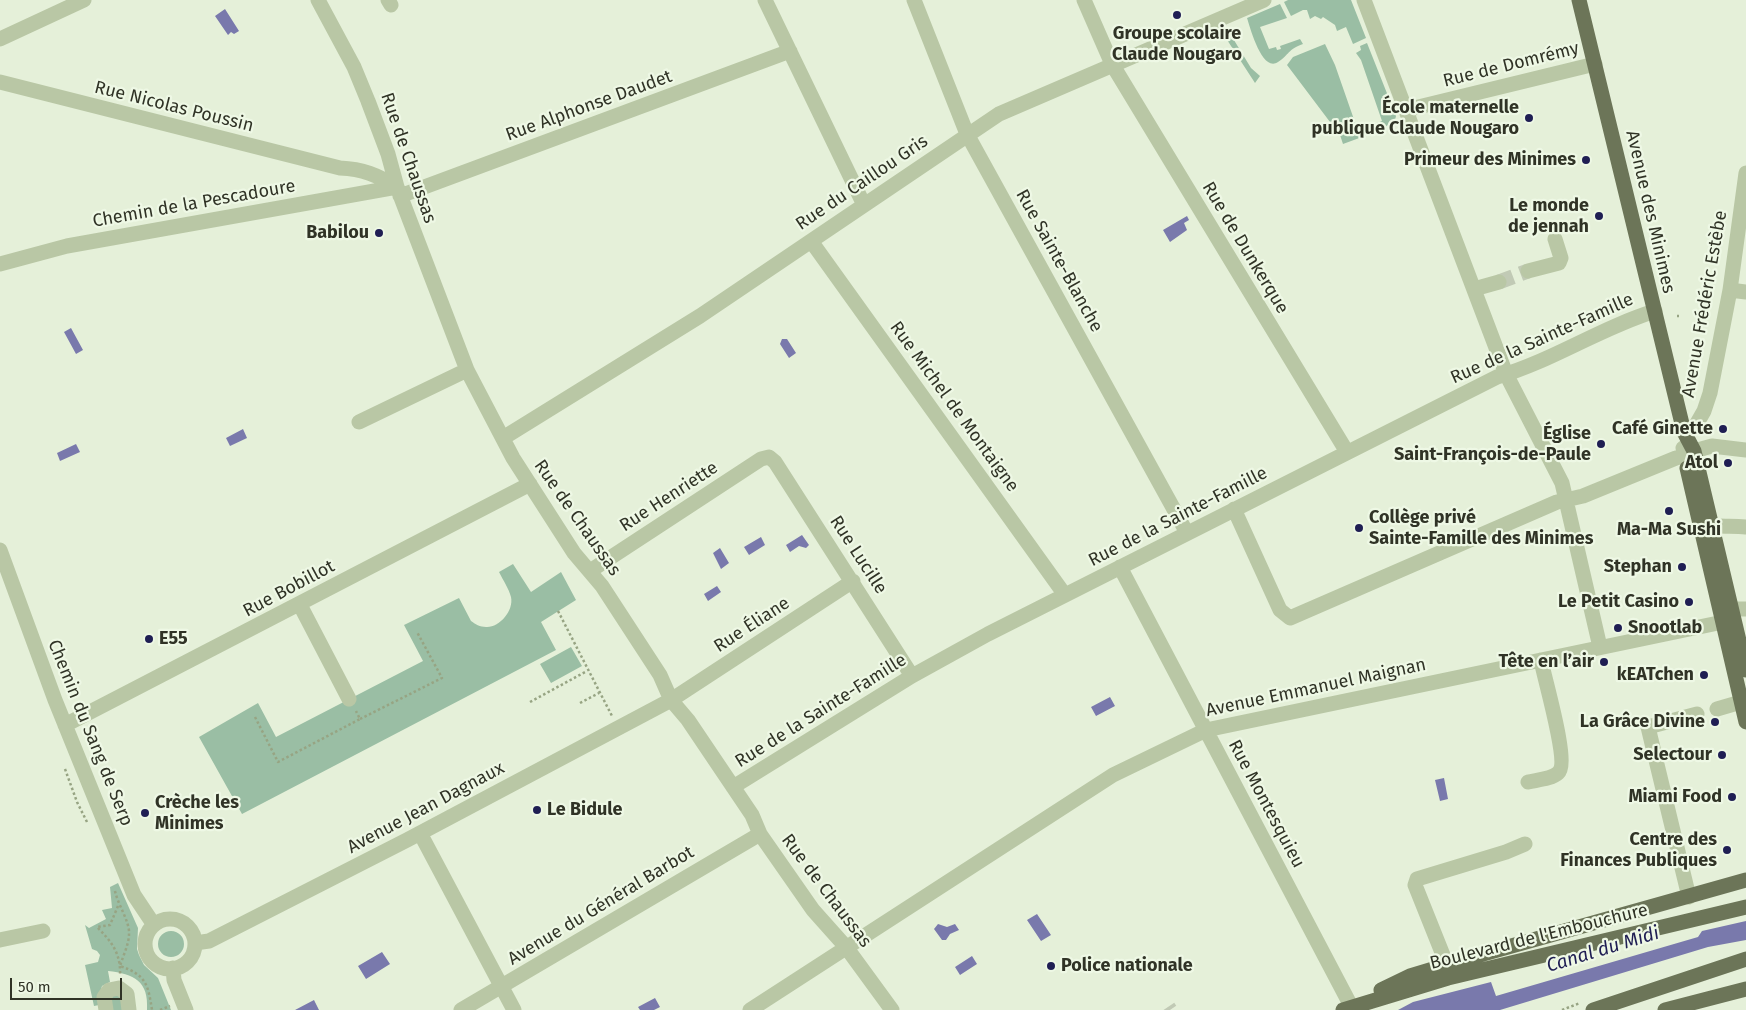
<!DOCTYPE html>
<meta charset="utf-8">
<style>
body{margin:0}
#map{position:relative;width:1746px;height:1010px;overflow:hidden;background:#e5f0d9;font-family:"Fira Sans",sans-serif}
canvas{display:block}
.scale{position:absolute;left:10px;top:978px;width:112px;height:22px;box-sizing:border-box;border:2px solid #303326;border-top:0;padding-left:6px;font-size:15px;line-height:18px;white-space:nowrap;color:#303326;-webkit-text-stroke:4px #eef8e5;paint-order:stroke}
</style>
<div id="map">
<canvas width="1746" height="1010"></canvas>
<div class="scale">50 m</div>
</div>
<script>
const context = document.querySelector('canvas').getContext('2d');
context.lineJoin = 'round';
function paint(path, color) { context.fillStyle = color; context.fill(path, 'evenodd'); }
function trace(path, color, width, dash) { context.strokeStyle = color; context.lineWidth = width; context.lineCap = dash ? 'butt' : 'round'; context.setLineDash(dash || []); context.stroke(path); }
function drawText(font, color, halo, rows, align = 'center') {
  context.font = font + ' "Fira Sans",sans-serif'; context.lineWidth = 4.5; context.setLineDash([]); context.textBaseline = 'middle'; context.strokeStyle = halo; context.fillStyle = color; for (const [text, x, y, turn = 0] of rows) {
    context.save(); context.translate(x, y); context.rotate((+turn || 0) * Math.PI / 180); context.textAlign = isNaN(turn) ? turn : align; if (halo) context.strokeText(text, 0, 0); context.fillText(text, 0, 0); context.restore();
  }
}
paint(new Path2D(`
 M 1288,0 L 1351,0 L 1366,38 L 1353,44 L 1346,27 L 1337,31 L 1335,25 L 1323,17 L 1321,19 L 1315,16 L 1310,19 L 1307,10 L 1303,10 L 1291,16 L 1284,2 Z
 M 1280,4 L 1287,18 L 1260,27 L 1269,49 L 1276,47 L 1277,50 L 1281,49 L 1280,46 L 1300,39 L 1303,44 C 1288,49 1289,55 1278,62 C 1262,73 1250,27 1247,18 Z
 M 1226,27 L 1251,68 L 1260,76 L 1255,83 L 1220,29 Z
 M 1367,43 L 1396,116 L 1395,120 L 1381,130 L 1343,144 L 1340,135 L 1345,128 L 1338,120 L 1330,122 L 1287,65 L 1293,57 L 1325,44 L 1335,65 L 1358,131 L 1365,134 L 1368,126 L 1382,121 L 1361,60 L 1356,53 L 1361,50 L 1360,46 Z
 M 513,564 L 531,592 L 561,572 L 576,600 L 541,622 L 556,650 L 242,814 L 199,737 L 258,703 L 276,737 L 423,661 L 404,625 L 459,598 L 471,621 C 475,624 480,627 486,627 C 499,628 514,611 511,597 C 509,589 503,580 499,572 Z
 M 571,647 L 582,666 L 551,683 L 540,664 Z
 M 118,883 L 138,928 L 137,949 L 139,955 L 144,965 L 158,978 L 171,1010 L 147,1010 C 149,981 134,974 108,971 L 110,982 L 102,986 L 98,1000 L 99,1005 L 94,1006 L 85,965 L 98,962 L 100,955 L 97,951 L 92,949 L 85,925 L 89,928 L 106,919 L 102,910 L 112,908 L 110,887 Z
 M158 944a13 13 0 1 1 26 0a13 13 0 1 1-26 0Z
 M 120,994 L 123,1010 L 113,1010 L 110,996 Z`), '#9abea4');
paint(new Path2D(`
 M 225,9 L 239,31 L 234,34 L 231,32 L 228,35 L 215,16 Z
 M 1187,216 L 1189,220 L 1184,223 L 1187,230 L 1170,242 L 1163,230 Z
 M 71,328 L 83,350 L 76,354 L 64,332 Z
 M 787,339 L 796,353 L 789,358 L 780,344 L 782,339 Z
 M 243,429 L 247,438 L 230,446 L 226,438 Z
 M 76,444 L 80,452 L 60,461 L 57,453 Z
 M 802,535 L 809,545 L 806,548 L 799,546 L 790,552 L 786,545 Z
 M 761,537 L 765,545 L 749,555 L 744,547 Z
 M 720,548 L 729,563 L 721,569 L 713,553 Z
 M 717,586 L 721,592 L 708,601 L 704,594 Z
 M 1110,697 L 1115,706 L 1096,716 L 1091,707 Z
 M 1444,778 L 1448,799 L 1440,801 L 1435,780 Z
 M 1037,914 L 1051,935 L 1041,941 L 1027,920 Z
 M 1746,921 L 1746,940 L 1708,947 L 1500,1010 L 1398,1010 L 1413,1002 L 1491,982 L 1496,996 L 1698,937 L 1702,931 Z
 M 938,924 L 947,927 L 955,924 L 959,930 L 950,934 L 946,940 L 942,940 L 934,929 Z
 M 382,952 L 390,964 L 366,979 L 358,966 Z
 M 972,956 L 977,964 L 960,975 L 955,967 Z
 M 655,998 L 660,1007 L 654,1010 L 640,1010 L 638,1007 Z
 M 314,1000 L 319,1010 L 295,1010 Z`), '#7979ac');
trace(new Path2D(`
 M 1499,282 L 1528,271
 M 1168,1007 L 1170,1010`), '#c1cab5', 15, [15, 8]);
trace(new Path2D(`
 M 1677,316 L 1679,316
 M 1695,347 L 1695,350
 M 558,611 L 612,716
 M 530,702 L 587,671
 M 580,703 L 599,693
 M 255,717 L 278,762 L 360,719 L 356,711
 M 360,719 L 442,678 L 417,632
 M 65,769 L 77,802 L 87,822
 M 115,891 C 118,905 130,922 129,934 C 129,944 123,956 120,966 C 146,975 148,984 152,1010
 M 118,906 L 110,925 L 97,927 C 111,941 121,953 120,975
 M 160,1010 L 170,1006
 M 1562,1010 L 1580,1003`), '#97a483', 2.5, [2.5, 2.5]);
trace(new Path2D(`
 M 318,0 L 354,67 L 368,101 L 388,154 L 397,187 L 467,370 L 513,458 L 574,553 L 602,586 L 660,675 L 671,700 L 688,720 L 752,815 L 760,834 L 813,910 L 846,947 L 892,1010
 M 388,0 L 391,5
 M 765,0 L 864,205
 M 914,0 L 967,134 L 1187,533
 M 1084,0 L 1112,64 L 1347,452
 M 1364,0 L 1506,374 L 1562,483 L 1600,647
 M 0,39 L 84,0
 M 0,82 L 340,168 C 363,169 377,175 397,187
 M 1406,110 L 1595,64
 M 400,196 L 790,51
 M 811,241 L 1065,595
 M 0,264 L 67,246 L 397,187
 M 1528,271 L 1559,263 L 1561,258 L 1555,239
 M 1474,289 L 1499,282
 M 1730,290 L 1746,292
 M 359,422 L 467,370
 M 1684,432 L 1696,425 L 1704,411 L 1710,393 L 1730,290 L 1746,173
 M 503,438 L 700,316 L 999,114 L 1264,0
 M 1683,448 L 1694,451 L 1712,446 L 1746,450
 M 1234,509 L 1280,610 L 1290,618 L 1557,502 L 1583,496 L 1676,458 L 1684,456 L 1696,460
 M 1701,524 C 1716,528 1731,525 1746,527
 M 0,550 L 55,700 L 134,895 L 154,925
 M 1120,567 L 1351,1006
 M 590,571 L 761,459 L 769,457 L 775,462 L 912,676
 M 300,605 L 349,699
 M 1732,609 L 1746,609
 M 1717,709 L 1741,702
 M 65,725 L 530,484
 M 1528,782 C 1536,780 1552,779 1558,773 C 1570,763 1544,678 1541,660
 M 733,787 L 912,676 L 988,634 L 1497,377 C 1552,361 1600,328 1655,311
 M 420,833 L 514,1010
 M 1689,897 L 1648,727 L 1697,714
 M145 944a25 25 0 1 1 50 0a25 25 0 1 1-50 0Z
 M 0,940 L 43,931
 M 195,943 L 209,941 L 407,840 L 671,700 L 853,581
 M 1447,965 L 1415,885 L 1417,879 L 1506,852 L 1525,844
 M 173,968 L 174,980 L 186,1010
 M 106,1010 L 104,997 L 109,990 L 119,988 L 127,994 L 129,1010
 M 461,1010 L 760,834
 M 750,1010 L 1113,775 L 1206,730 L 1723,622`), '#b9c7a5', 15);
trace(new Path2D(`
 M 1579,0 L 1684,432 L 1694,451 L 1746,670
 M 1687,468 L 1746,722
 M 1381,990 L 1410,976 L 1483,954 L 1746,880
 M 1343,1010 L 1448,978 L 1746,907
 M 1593,1010 L 1746,959
 M 1665,1010 L 1746,989`), '#6c7558', 15);
for (const [x, y, r, color] of [
 [1177,15,5,"#1f1e53"],
 [1529,118,5,"#1f1e53"],
 [1586,160,5,"#1f1e53"],
 [1599,216,5,"#1f1e53"],
 [379,233,5,"#1f1e53"],
 [1723,429,5,"#1f1e53"],
 [1601,444,5,"#1f1e53"],
 [1728,463,5,"#1f1e53"],
 [1669,511,5,"#1f1e53"],
 [1359,528,5,"#1f1e53"],
 [1682,567,5,"#1f1e53"],
 [1689,602,5,"#1f1e53"],
 [1618,628,5,"#1f1e53"],
 [149,639,5,"#1f1e53"],
 [1604,662,5,"#1f1e53"],
 [1704,675,5,"#1f1e53"],
 [1715,722,5,"#1f1e53"],
 [1722,755,5,"#1f1e53"],
 [1732,797,5,"#1f1e53"],
 [537,810,5,"#1f1e53"],
 [145,813,5,"#1f1e53"],
 [1727,850,5,"#1f1e53"],
 [1051,966,5,"#1f1e53"]
]) { const dot = new Path2D(); dot.arc(x, y, r, 0, 2 * Math.PI); context.fillStyle = color; context.fill(dot); trace(dot, '#eef8e5', 2); }
drawText('bold 18px', '#303326', '#eef8e5', [
 ["Groupe scolaire",1177,34,"center"],
 ["Claude Nougaro",1177,55,"center"],
 ["École maternelle",1519,108],
 ["publique Claude Nougaro",1519,129],
 ["Primeur des Minimes",1576,160],
 ["Le monde",1589,206],
 ["de jennah",1589,227],
 ["Babilou",369,233],
 ["Café Ginette",1713,429],
 ["Église",1591,434],
 ["Saint-François-de-Paule",1591,455],
 ["Atol",1718,463],
 ["Collège privé",1369,518,"left"],
 ["Sainte-Famille des Minimes",1369,539,"left"],
 ["Ma-Ma Sushi",1669,530,"center"],
 ["Stephan",1672,567],
 ["Le Petit Casino",1679,602],
 ["Snootlab",1628,628,"left"],
 ["E55",159,639,"left"],
 ["Tête en l’air",1594,662],
 ["kEATchen",1694,675],
 ["La Grâce Divine",1705,722],
 ["Selectour",1712,755],
 ["Miami Food",1722,797],
 ["Crèche les",155,803,"left"],
 ["Minimes",155,824,"left"],
 ["Le Bidule",547,810,"left"],
 ["Centre des",1717,840],
 ["Finances Publiques",1717,861],
 ["Police nationale",1061,966,"left"]
], 'right');
drawText('18px', '#303326', '#eef8e5', [
 ["Rue de Domrémy",1511,65,-14],
 ["Rue Alphonse Daudet",589,106,-20],
 ["Rue Nicolas Poussin",174,107,14],
 ["Rue de Chaussas",408,158,71],
 ["Rue du Caillou Gris",862,183,-34],
 ["Chemin de la Pescadoure",194,204,-10],
 ["Avenue des Minimes",1650,212,77],
 ["Rue de Dunkerque",1245,248,59],
 ["Rue Sainte-Blanche",1059,261,61],
 ["Avenue Frédéric Estèbe",1705,304,-80],
 ["Rue de la Sainte-Famille",1542,339,-24],
 ["Rue Michel de Montaigne",954,407,54],
 ["Rue Henriette",669,497,-33],
 ["Rue de la Sainte-Famille",1178,517,-27],
 ["Rue de Chaussas",577,518,55],
 ["Rue Lucille",858,555,57],
 ["Rue Bobillot",289,589,-28],
 ["Rue Éliane",752,625,-33],
 ["Avenue Emmanuel Maignan",1316,688,-12],
 ["Rue de la Sainte-Famille",821,711,-32],
 ["Chemin du Sang de Serp",90,733,68],
 ["Rue Montesquieu",1266,804,62],
 ["Avenue Jean Dagnaux",426,808,-28],
 ["Rue de Chaussas",826,891,53],
 ["Avenue du Général Barbot",601,906,-31],
 ["Boulevard de l'Embouchure",1539,937,-14]
]);
drawText('italic 19px', '#1f1e53', '#eef8e5', [
 ["Canal du Midi",1603,950,-17]
]);
</script>
